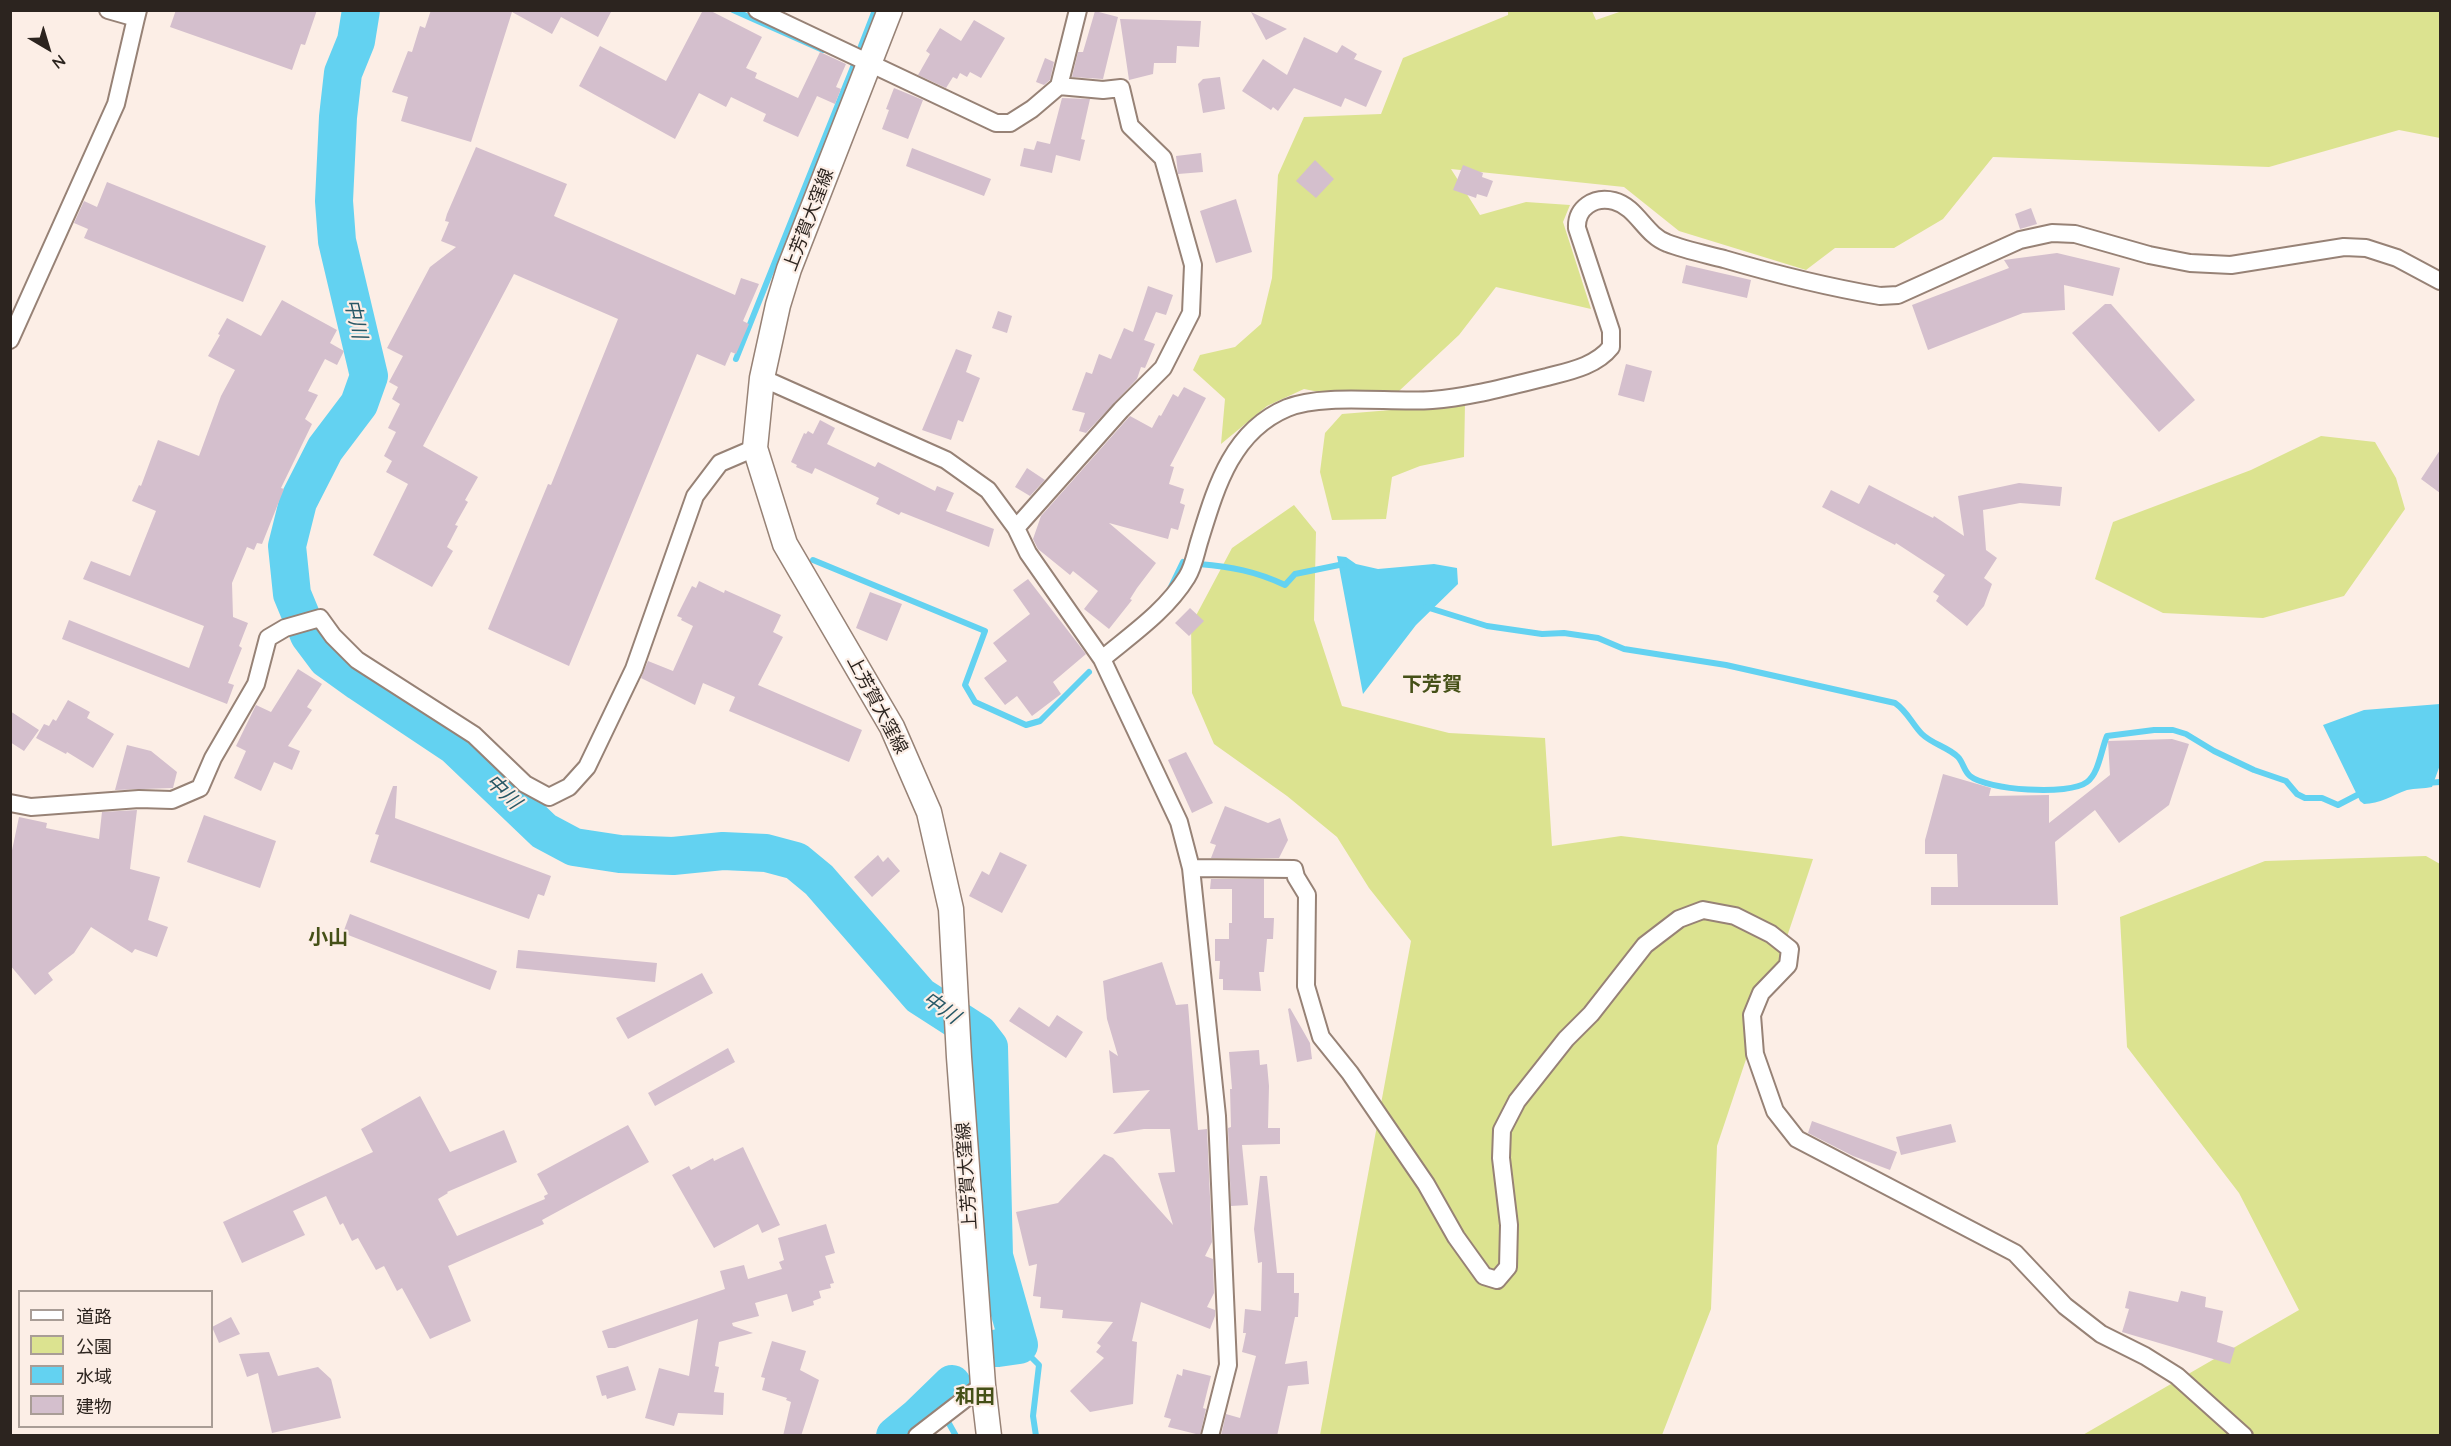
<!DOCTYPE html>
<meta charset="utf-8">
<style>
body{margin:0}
#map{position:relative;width:2451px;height:1446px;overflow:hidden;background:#fceee6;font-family:Quicksand,"Noto Sans JP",sans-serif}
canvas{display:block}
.frame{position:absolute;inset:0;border:12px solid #2c241f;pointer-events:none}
.legend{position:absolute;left:18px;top:1290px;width:195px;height:138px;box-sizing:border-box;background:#fceee6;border:2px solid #a99d96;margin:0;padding:8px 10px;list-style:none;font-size:18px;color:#2c241f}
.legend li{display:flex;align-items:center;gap:12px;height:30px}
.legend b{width:30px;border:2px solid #a99d96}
.north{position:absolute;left:18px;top:18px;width:60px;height:60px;-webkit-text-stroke:4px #fceee6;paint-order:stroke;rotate:142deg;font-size:16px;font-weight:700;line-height:24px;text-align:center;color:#2c241f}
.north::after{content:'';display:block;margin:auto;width:21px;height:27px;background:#2c241f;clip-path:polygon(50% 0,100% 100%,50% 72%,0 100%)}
</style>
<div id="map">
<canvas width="2451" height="1446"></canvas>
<div class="frame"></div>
<ul class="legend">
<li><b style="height:8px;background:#fff"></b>道路</li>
<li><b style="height:16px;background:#dce390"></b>公園</li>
<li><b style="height:16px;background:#63d2f1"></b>水域</li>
<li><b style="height:16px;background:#d4bfcd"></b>建物</li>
</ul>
<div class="north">N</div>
</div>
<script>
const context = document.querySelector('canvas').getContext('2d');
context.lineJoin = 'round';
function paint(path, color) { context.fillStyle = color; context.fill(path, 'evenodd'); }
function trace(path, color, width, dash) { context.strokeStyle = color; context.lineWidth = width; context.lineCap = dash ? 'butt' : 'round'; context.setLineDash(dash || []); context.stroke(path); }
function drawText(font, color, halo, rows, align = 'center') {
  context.font = font + ' Quicksand,"Noto Sans JP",sans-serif'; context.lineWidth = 4.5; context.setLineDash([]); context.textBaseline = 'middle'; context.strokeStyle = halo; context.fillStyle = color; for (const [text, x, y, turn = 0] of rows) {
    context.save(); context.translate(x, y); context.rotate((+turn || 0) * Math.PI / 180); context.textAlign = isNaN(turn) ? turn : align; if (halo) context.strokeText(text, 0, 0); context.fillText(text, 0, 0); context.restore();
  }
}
paint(new Path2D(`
 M 1625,10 L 2440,11 L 2440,138 L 2399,130 L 2269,167 L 1993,157 L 1943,219 L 1894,248 L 1835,248 L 1806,270 L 1679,231 L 1624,187 L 1451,169 L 1480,215 L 1526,202 L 1570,205 L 1563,222 L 1591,309 L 1496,287 L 1459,335 L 1399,391 L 1324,393 L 1304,389 L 1267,406 L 1221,444 L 1225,399 L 1193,370 L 1200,355 L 1235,347 L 1261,324 L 1272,278 L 1278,175 L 1304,117 L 1381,114 L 1403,58 L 1508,15 L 1508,11 L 1592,11 L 1596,20 Z
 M 1465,404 L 1464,457 L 1420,466 L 1392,477 L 1386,519 L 1332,520 L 1320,472 L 1325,433 L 1342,414 Z
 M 2321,436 L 2375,442 L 2396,478 L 2405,509 L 2344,596 L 2263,618 L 2163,613 L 2095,579 L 2113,522 L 2251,470 Z
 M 1294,505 L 1316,532 L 1314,620 L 1342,706 L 1449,733 L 1545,738 L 1552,846 L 1621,836 L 1813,859 L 1717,1146 L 1711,1309 L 1662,1435 L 1320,1435 L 1411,941 L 1369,888 L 1337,837 L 1287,796 L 1214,744 L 1192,693 L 1191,625 L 1232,548 Z
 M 2426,856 L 2440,864 L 2440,1435 L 2081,1436 L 2299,1310 L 2239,1193 L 2127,1047 L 2120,917 L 2265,861 Z`), '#dce390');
paint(new Path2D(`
 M 1337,556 L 1346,557 L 1356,564 L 1378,569 L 1434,564 L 1457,568 L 1458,584 L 1416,625 L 1363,694 Z
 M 2440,704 L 2440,765 L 2432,787 C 2424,789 2415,788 2407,790 C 2393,795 2379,804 2364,804 L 2360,801 L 2323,725 L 2364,710 Z`), '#63d2f1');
trace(new Path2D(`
 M 733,10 L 823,50
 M 861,46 L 875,10
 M 736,359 L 855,62
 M 813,560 L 985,631 L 965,685 L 975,702 L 1026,725 L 1040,721 L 1089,672
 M 1199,564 C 1232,567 1255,571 1285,585 L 1295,574 L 1344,564
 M 1169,591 L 1183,562
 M 1426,607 L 1487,626 L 1542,634 L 1564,633 L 1598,638 L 1624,649 L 1726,665 L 1895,703 C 1908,712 1912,724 1922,734 C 1932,744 1948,747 1958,757 C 1963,762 1964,771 1970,776 C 1987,790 2069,796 2087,782 C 2099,773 2101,750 2107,736 L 2154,730 L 2173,730 L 2186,734 L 2214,751 L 2254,770 L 2286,781 L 2297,794 L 2305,798 L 2322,798 L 2338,805 L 2363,792
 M 2426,783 L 2440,782
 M 1019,1345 L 1039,1365 L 1033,1416 L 1036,1436
 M 935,1400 L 939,1407
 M 947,1420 L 956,1436`), '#63d2f1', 6);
trace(new Path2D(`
 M 361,10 L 356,41 L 343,73 L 338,117 L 334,201 L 337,241 L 369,376 L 359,404 L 325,449 L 298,502 L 287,546 L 292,594 L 309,635 L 327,659 L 359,682 L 455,746 L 544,831 L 574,847 L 620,854 L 673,856 L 723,851 L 766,853 L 796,861 L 819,880 L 920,996 L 979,1034 L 989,1047 L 994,1256 L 1019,1345 L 998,1348
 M 895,1436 L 918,1417 L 952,1384`), '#63d2f1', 38);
paint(new Path2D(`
 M 176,10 L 317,10 L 305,45 L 301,44 L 292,70 L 170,27 Z
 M 431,10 L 612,10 L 598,37 L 561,17 L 552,34 L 512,12 L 471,142 L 401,121 L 408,97 L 392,92 L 408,51 L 412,52 L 420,26 L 425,28 Z
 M 703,10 L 709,10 L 762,37 L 746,68 L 757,73 L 755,78 L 798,98 L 820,52 L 846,64 L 836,87 L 841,89 L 835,104 L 817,96 L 798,137 L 763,121 L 766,114 L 731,97 L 726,107 L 699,93 L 675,139 L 579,86 L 600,46 L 666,81 Z
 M 1095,11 L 1118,17 L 1103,79 L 1072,77 L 1078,52 L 1083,52 Z
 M 1251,12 L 1287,29 L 1266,40 Z
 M 1120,19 L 1201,21 L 1199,47 L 1177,46 L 1176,63 L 1154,63 L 1153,74 L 1129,80 Z
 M 974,20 L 1005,38 L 981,78 L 970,72 L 967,77 L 960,73 L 957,79 L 953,77 L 946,88 L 918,75 L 930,54 L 926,51 L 940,28 L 961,41 Z
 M 1304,37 L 1337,53 L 1342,45 L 1357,54 L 1354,59 L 1382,71 L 1366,107 L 1345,98 L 1341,107 L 1294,88 L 1278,111 L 1273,107 L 1271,110 L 1242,91 L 1263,59 L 1287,75 Z
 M 1045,58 L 1054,62 L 1050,80 L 1044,85 L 1036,82 Z
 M 1220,77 L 1225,109 L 1203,113 L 1198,84 L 1203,79 Z
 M 894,88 L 923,100 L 908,139 L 882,129 L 889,110 L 886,109 Z
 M 1062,98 L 1090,99 L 1081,139 L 1085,140 L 1080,161 L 1056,155 L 1052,173 L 1020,166 L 1024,148 L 1034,150 L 1037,141 L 1050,144 Z
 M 476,147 L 567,184 L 554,216 L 735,295 L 741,278 L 759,284 L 743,321 L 749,324 L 736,354 L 731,352 L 725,366 L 697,354 L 569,666 L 488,629 L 548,484 L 551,485 L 618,319 L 514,274 L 423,446 L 478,477 L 465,500 L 468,502 L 455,525 L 458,526 L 447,547 L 453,551 L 432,587 L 373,555 L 408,484 L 386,472 L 392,461 L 384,456 L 396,432 L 388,428 L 400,404 L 392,399 L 398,387 L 389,382 L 403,356 L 387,348 L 430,267 L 456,247 L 441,241 L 449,222 L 445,221 L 447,214 Z
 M 912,148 L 991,179 L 984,196 L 906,166 Z
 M 1201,153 L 1203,172 L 1178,174 L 1176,156 Z
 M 1315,160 L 1334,179 L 1316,198 L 1296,181 Z
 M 1463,165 L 1483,173 L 1482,177 L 1493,181 L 1487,197 L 1477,194 L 1476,198 L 1453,190 Z
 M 107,182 L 266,246 L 243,302 L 84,238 L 88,229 L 74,223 L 84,201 L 97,207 Z
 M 1236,199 L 1252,252 L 1216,263 L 1200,211 Z
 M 2031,208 L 2037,224 L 2020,229 L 2015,214 Z
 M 2057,253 L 2120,268 L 2113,296 L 2064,285 L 2065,310 L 2023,313 L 1928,350 L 1912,305 L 2009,268 L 2004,260 Z
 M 1686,265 L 1751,280 L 1747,298 L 1682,283 Z
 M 1148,286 L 1173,295 L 1166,315 L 1156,312 L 1144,340 L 1155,344 L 1145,368 L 1141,367 L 1137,379 L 1086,433 L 1079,431 L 1085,413 L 1072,410 L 1086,372 L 1092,374 L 1099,354 L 1111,359 L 1124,328 L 1133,332 Z
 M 282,300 L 337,330 L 330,343 L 344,351 L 337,365 L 325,359 L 308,391 L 318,395 L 305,419 L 312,424 L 281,488 L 284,489 L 262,544 L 257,543 L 254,550 L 247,547 L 232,583 L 233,617 L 248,623 L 239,646 L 242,648 L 228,683 L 234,685 L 227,704 L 62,639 L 69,620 L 189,668 L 204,626 L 83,579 L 91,561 L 130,576 L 156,511 L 132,501 L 139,485 L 141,486 L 158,440 L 199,456 L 221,396 L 235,370 L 208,356 L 220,335 L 218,334 L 227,318 L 261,336 Z
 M 2105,304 L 2111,304 L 2195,400 L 2159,432 L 2072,333 Z
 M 998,311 L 1012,316 L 1007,333 L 992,328 Z
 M 956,349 L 972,355 L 966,372 L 980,378 L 963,422 L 958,420 L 951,440 L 922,430 Z
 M 1626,364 L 1652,371 L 1644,402 L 1618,395 Z
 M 1184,387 L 1206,398 L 1170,466 L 1174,467 L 1169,484 L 1184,489 L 1180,503 L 1185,505 L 1178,530 L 1171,528 L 1168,539 L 1109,523 L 1156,563 L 1137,588 L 1130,599 L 1132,600 L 1109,629 L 1084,609 L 1098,591 L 1073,571 L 1070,575 L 1038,549 L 1033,539 L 1041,516 L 1129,417 L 1130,416 L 1152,428 L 1159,415 L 1161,416 L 1173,394 L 1178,397 Z
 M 820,420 L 835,428 L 827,444 L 875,467 L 878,462 L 935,491 L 937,486 L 954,493 L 946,511 L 994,529 L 989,547 L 901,512 L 899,515 L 876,504 L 879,498 L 815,468 L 812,474 L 796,467 L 797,465 L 791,462 L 804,433 L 806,434 L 808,431 L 813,434 Z
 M 2440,450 L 2440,493 L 2421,479 Z
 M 1027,468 L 1045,480 L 1030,496 L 1015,487 Z
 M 2019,483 L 2062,487 L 2060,506 L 2020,503 L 1983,510 L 1986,550 L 1997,558 L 1984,578 L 1992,584 L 1984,606 L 1967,626 L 1936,601 L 1939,596 L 1933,592 L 1945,575 L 1896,543 L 1895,545 L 1822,507 L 1831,490 L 1859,504 L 1869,485 L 1933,518 L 1934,516 L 1964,536 L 1958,496 Z
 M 1028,579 L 1086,654 L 1053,682 L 1061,694 L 1032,716 L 1017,696 L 1005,705 L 984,678 L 1007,661 L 993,643 L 1030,614 L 1013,590 Z
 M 699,581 L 724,593 L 725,590 L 781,615 L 773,632 L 783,637 L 758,685 L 862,730 L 849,762 L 729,711 L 735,697 L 703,683 L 695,705 L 641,678 L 648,661 L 673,671 L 693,626 L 681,620 L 682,618 L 677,616 L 692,586 L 696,588 Z
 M 870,592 L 902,604 L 887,641 L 856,628 Z
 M 1190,608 L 1204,621 L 1189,636 L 1175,623 Z
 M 298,669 L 322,684 L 307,707 L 312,710 L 288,746 L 300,751 L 292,770 L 274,762 L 261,791 L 234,778 L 246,751 L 236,746 L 256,705 L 271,712 Z
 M 68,700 L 90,712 L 87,718 L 114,734 L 93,768 L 67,752 L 66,754 L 36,738 L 44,724 L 49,726 L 53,719 L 56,721 Z
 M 10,711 L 39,730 L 24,751 L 10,742 Z
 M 2172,739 L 2189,744 L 2169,805 L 2119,843 L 2095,810 L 2055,842 L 2058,905 L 1931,905 L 1931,887 L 1958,887 L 1957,854 L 1925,854 L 1925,840 L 1943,774 L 1991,788 L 1989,796 L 2049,795 L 2049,823 L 2110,775 L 2108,741 Z
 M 127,745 L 151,751 L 177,772 L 173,788 L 115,790 Z
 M 1186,752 L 1213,803 L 1192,813 L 1168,760 Z
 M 393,786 L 397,786 L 395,818 L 551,876 L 544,896 L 538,894 L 529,919 L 370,862 L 379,835 L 375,834 Z
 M 1225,806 L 1268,823 L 1280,818 L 1288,840 L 1279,858 L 1211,858 L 1216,845 L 1210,843 Z
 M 137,810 L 130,869 L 160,877 L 148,920 L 168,927 L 157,957 L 135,949 L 132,953 L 91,927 L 74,953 L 48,973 L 53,980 L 35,995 L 10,965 L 10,860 L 19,817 L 47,823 L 46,828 L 99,839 L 102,812 Z
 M 204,815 L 276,841 L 260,888 L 187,862 Z
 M 1000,852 L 1027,865 L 1002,913 L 969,896 L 982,871 L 989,875 Z
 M 878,855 L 883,862 L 888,857 L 900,871 L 872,897 L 854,877 Z
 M 1211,879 L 1264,879 L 1264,918 L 1274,918 L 1273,939 L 1267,939 L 1264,972 L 1259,972 L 1261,991 L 1223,990 L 1223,979 L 1219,979 L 1220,961 L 1215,961 L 1215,939 L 1229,939 L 1229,923 L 1232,923 L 1232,889 L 1210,889 Z
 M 350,914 L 497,971 L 490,990 L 343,933 Z
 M 518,950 L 657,963 L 655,982 L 516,968 Z
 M 1162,962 L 1176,1005 L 1188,1004 L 1198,1130 L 1207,1129 L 1212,1242 L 1205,1256 L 1213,1259 L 1214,1293 L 1207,1307 L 1215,1310 L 1215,1316 L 1210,1329 L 1141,1302 L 1132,1341 L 1137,1342 L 1133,1404 L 1090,1412 L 1070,1391 L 1104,1358 L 1096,1352 L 1101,1346 L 1097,1343 L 1113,1322 L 1062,1318 L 1063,1310 L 1040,1308 L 1041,1297 L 1033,1296 L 1037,1264 L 1029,1266 L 1016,1212 L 1058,1203 L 1104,1154 L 1113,1158 L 1173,1225 L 1158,1173 L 1175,1172 L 1170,1129 L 1144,1129 L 1113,1134 L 1150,1090 L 1113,1093 L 1109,1050 L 1118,1056 L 1107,1019 L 1103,981 Z
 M 702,973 L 713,993 L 628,1039 L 616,1018 Z
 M 1019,1007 L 1049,1027 L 1057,1015 L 1083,1032 L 1066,1058 L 1009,1021 Z
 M 1290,1008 L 1310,1043 L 1312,1059 L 1297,1062 L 1288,1009 Z
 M 728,1048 L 735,1062 L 655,1106 L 648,1093 Z
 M 1259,1050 L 1260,1065 L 1267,1064 L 1269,1086 L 1268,1128 L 1280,1128 L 1280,1144 L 1242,1145 L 1248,1205 L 1231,1206 L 1228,1128 L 1231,1127 L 1230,1089 L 1232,1089 L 1229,1052 Z
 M 420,1096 L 450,1152 L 504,1130 L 517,1162 L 447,1192 L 448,1193 L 438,1199 L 457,1236 L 545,1199 L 544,1196 L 548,1194 L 537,1174 L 628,1125 L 649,1162 L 542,1220 L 544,1224 L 448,1266 L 471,1321 L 430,1339 L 402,1288 L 397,1291 L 384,1266 L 376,1270 L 358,1238 L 352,1241 L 343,1223 L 340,1225 L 326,1196 L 293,1211 L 305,1235 L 242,1263 L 223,1222 L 373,1152 L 361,1129 Z
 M 1812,1121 L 1897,1152 L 1890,1170 L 1853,1156 L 1808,1133 Z
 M 1951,1124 L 1956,1142 L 1901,1155 L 1896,1137 Z
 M 743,1147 L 780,1225 L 762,1233 L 758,1224 L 714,1248 L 672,1175 L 689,1166 L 691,1170 L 713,1158 L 714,1161 Z
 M 1260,1176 L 1267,1176 L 1277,1273 L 1294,1273 L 1294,1293 L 1299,1293 L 1298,1317 L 1295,1317 L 1285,1364 L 1307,1361 L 1309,1384 L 1288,1386 L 1277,1436 L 1221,1436 L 1226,1414 L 1240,1418 L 1256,1356 L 1242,1352 L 1246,1333 L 1243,1333 L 1245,1309 L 1261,1311 L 1262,1262 L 1258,1263 L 1254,1229 Z
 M 826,1224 L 835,1253 L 825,1256 L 834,1283 L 830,1284 L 831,1288 L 819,1291 L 821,1298 L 813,1301 L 814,1305 L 792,1312 L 787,1294 L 755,1303 L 759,1316 L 732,1323 L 733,1326 L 753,1333 L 719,1342 L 715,1366 L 719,1367 L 714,1392 L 724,1393 L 723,1415 L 678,1413 L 674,1426 L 645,1418 L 659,1368 L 689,1376 L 698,1319 L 615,1348 L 608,1348 L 602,1331 L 725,1289 L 720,1271 L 744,1265 L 748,1279 L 782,1269 L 779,1262 L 784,1260 L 778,1238 Z
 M 2129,1291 L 2178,1302 L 2181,1291 L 2206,1297 L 2205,1307 L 2223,1311 L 2217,1342 L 2235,1348 L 2230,1364 L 2122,1332 L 2129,1309 L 2125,1308 Z
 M 231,1317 L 240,1334 L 219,1343 L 212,1327 Z
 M 772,1341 L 806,1351 L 800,1370 L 819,1380 L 801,1436 L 783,1436 L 791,1402 L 786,1400 L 787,1398 L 762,1390 L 765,1378 L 761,1377 Z
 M 269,1352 L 278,1376 L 318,1367 L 331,1379 L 341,1418 L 272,1433 L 258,1373 L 247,1377 L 239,1354 Z
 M 628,1366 L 636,1390 L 607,1399 L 606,1395 L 602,1396 L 596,1376 Z
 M 1183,1369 L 1211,1376 L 1203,1408 L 1206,1409 L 1200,1435 L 1168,1427 L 1171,1419 L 1164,1417 L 1177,1374 L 1182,1376 Z`), '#d4bfcd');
const minor = new Path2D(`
 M 108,10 L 136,18 L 138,10
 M 757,10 L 996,123 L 1010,123 L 1032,109 L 1059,86 L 1103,90 L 1121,88 L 1130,126 L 1163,158 L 1193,265 L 1191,313 L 1163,368 L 1121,410 L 1016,528
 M 1059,86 L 1078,10
 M 10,340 L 116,104 L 136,18
 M 762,378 L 946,460 L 988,490 L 1016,528 L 1028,553 L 1102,659 L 1179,822 L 1191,868 L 1217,1116 L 1228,1365 L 1210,1436
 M 1102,659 C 1132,634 1166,611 1187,577 C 1194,566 1196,551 1200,539 C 1216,487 1232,431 1287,408 C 1323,393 1391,403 1432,400 C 1471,397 1509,386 1547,377 C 1570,371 1596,366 1611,347 L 1611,331 L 1577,228 C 1576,208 1594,196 1614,201 C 1637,207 1645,235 1667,243 C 1685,250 1705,254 1724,259 C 1775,274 1827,287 1880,296 L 1898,295 L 2020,240 L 2052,233 L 2075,234 L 2149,255 L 2190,263 L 2231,265 L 2344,247 L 2366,248 L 2397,258 L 2440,281
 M 10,803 L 31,807 L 139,799 L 172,800 L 200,788 L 213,758 L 256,684 L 268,638 L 285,628 L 320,618 L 333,636 L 357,660 L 474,735 L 525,784 L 549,797 L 569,787 L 587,767 L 634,669 L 695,496 L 720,463 L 755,448
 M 1191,868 L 1294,869 L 1296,877 L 1307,895 L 1306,986 L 1321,1037 L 1350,1073 L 1426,1184 L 1456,1237 L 1484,1276 L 1497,1280 L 1508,1267 L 1509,1225 L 1501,1158 L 1502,1130 L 1517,1101 L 1566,1039 L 1591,1014 L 1645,945 L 1679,919 L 1703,910 L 1735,916 L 1771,934 L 1790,949 L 1788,965 L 1761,993 L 1752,1015 L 1755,1054 L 1775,1111 L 1797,1139 L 2015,1253 L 2065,1306 L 2101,1334 L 2145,1356 L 2177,1376 L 2244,1436
 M 917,1436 L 983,1385`);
const secondary = new Path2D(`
 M 890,10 L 789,269 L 778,305 L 762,378 L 755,448 L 785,544 L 892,727 L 929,812 L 951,909 L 959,1057 L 983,1385 L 989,1436`);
trace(minor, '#978276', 20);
trace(secondary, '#978276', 27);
trace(minor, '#fff', 16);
trace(secondary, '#fff', 24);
drawText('18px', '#2c241f', '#fceee6', [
 ["上芳賀大窪線",809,220,-69],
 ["上芳賀大窪線",877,705,62],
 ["上芳賀大窪線",967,1176,-94]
]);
drawText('italic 20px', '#285866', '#fceee6', [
 ["中川",355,319,77],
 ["中川",503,792,44],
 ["中川",941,1008,35]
]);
drawText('bold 20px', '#455017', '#fceee6', [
 ["下芳賀",1432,685],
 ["小山",328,938],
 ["和田",975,1397]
]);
</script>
